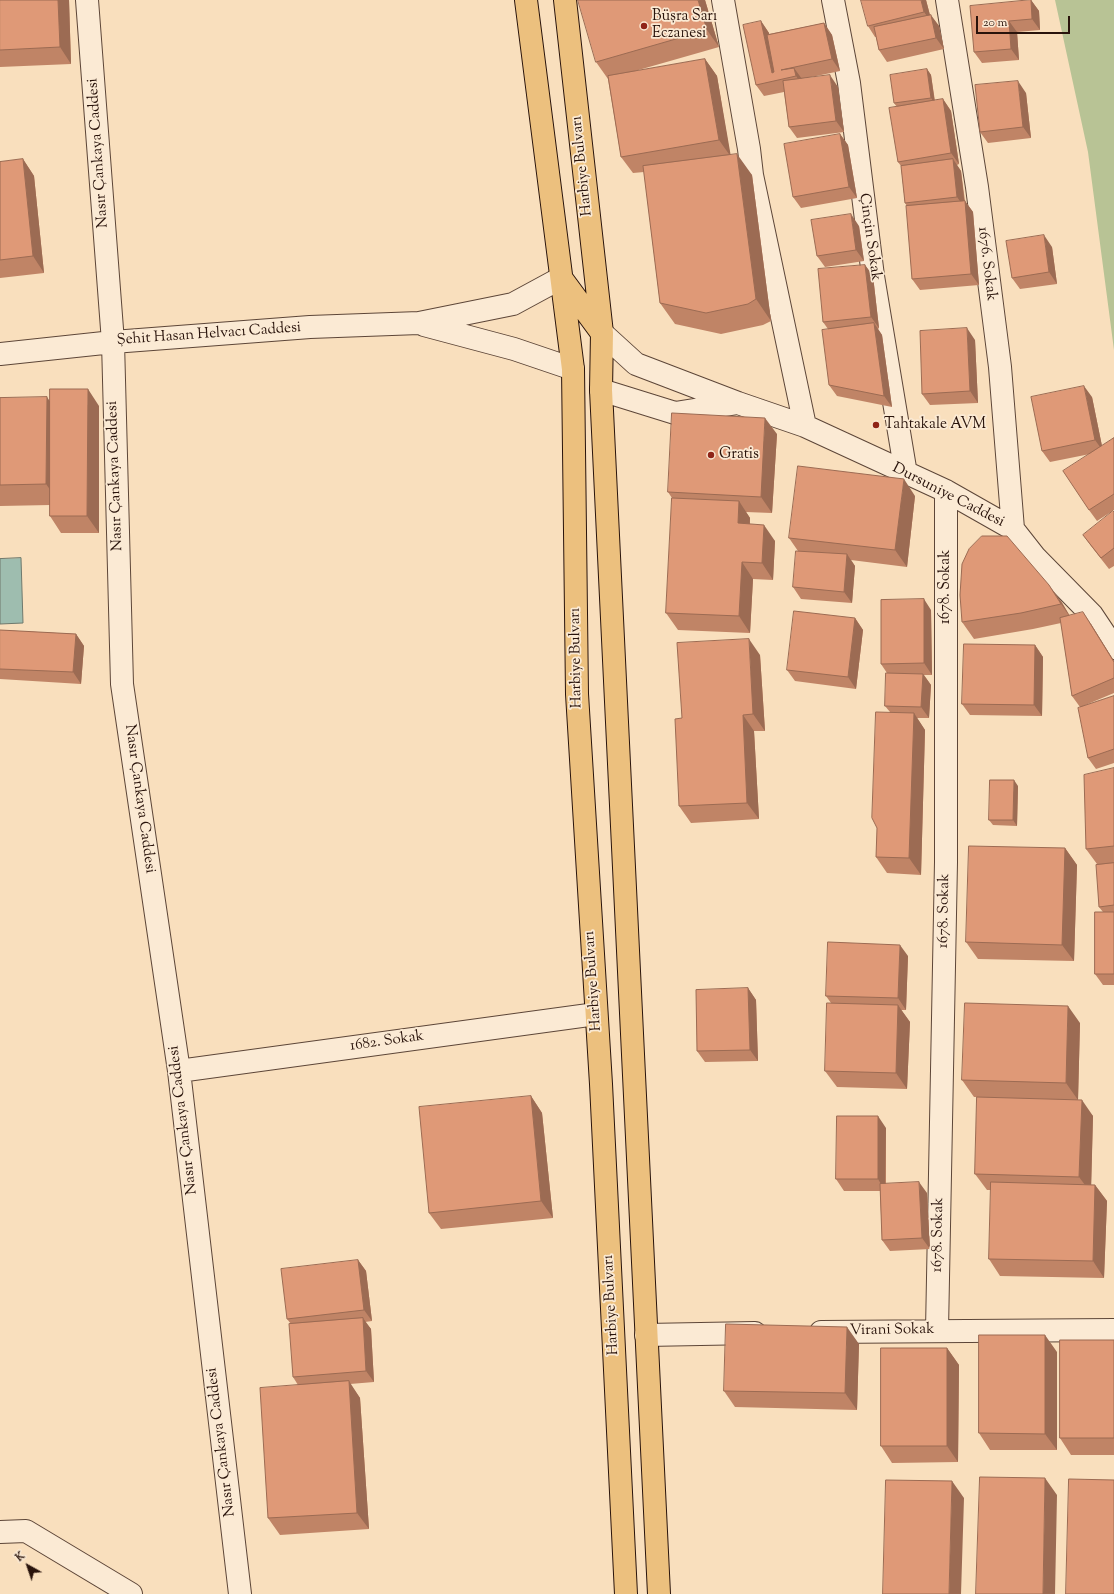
<!DOCTYPE html>
<meta charset="utf-8">
<style>
body{margin:0}
#map{position:relative;width:1114px;height:1594px;overflow:hidden;background:#f9dfbd;font-family:"Sorts Mill Goudy",serif}
canvas{display:block}
.north{position:absolute;left:8px;top:1546px;width:40px;height:40px;-webkit-text-stroke:3px #fbead4;paint-order:stroke;rotate:320deg;font-size:11px;font-weight:700;line-height:16px;text-align:center;color:#29130b}
.north::after{content:'';display:block;margin:auto;width:14px;height:18px;background:#29130b;clip-path:polygon(50% 0,100% 100%,50% 72%,0 100%)}
.scale{position:absolute;left:976px;top:16px;width:94px;height:18px;box-sizing:border-box;border:2px solid #29130b;border-top:0;padding-left:5px;font-size:12px;line-height:14px;white-space:nowrap;color:#29130b;-webkit-text-stroke:3px #fbead4;paint-order:stroke}
</style>
<div id="map">
<canvas width="1114" height="1594"></canvas>
<div class="north">K</div>
<div class="scale">20 m</div>
</div>
<script>
const context = document.querySelector('canvas').getContext('2d');
context.lineJoin = 'round';
function paint(path, color) { context.fillStyle = color; context.fill(path, 'evenodd'); }
function trace(path, color, width, dash) { context.strokeStyle = color; context.lineWidth = width; context.lineCap = dash ? 'butt' : 'round'; context.setLineDash(dash || []); context.stroke(path); }
function drawText(font, color, halo, rows, align = 'center') {
  context.font = font + ' "Sorts Mill Goudy",serif'; context.lineWidth = 3.5; context.setLineDash([]); context.textBaseline = 'middle'; context.strokeStyle = halo; context.fillStyle = color; for (const [text, x, y, turn = 0] of rows) {
    context.save(); context.translate(x, y); context.rotate((+turn || 0) * Math.PI / 180); context.textAlign = isNaN(turn) ? turn : align; if (halo) context.strokeText(text, 0, 0); context.fillText(text, 0, 0); context.restore();
  }
}
paint(new Path2D(`
 M 1055,0 L 1114,0 L 1114,350 L 1088,152 Z`), '#b8c395');
const water = new Path2D(`
 M 21,558 L 23,623 L 0,624 L 0,559 Z`);
paint(water, '#9ebdaf');
trace(water, '#6f796d', 1);
const minor = new Path2D(`
 M 87,0 L 113,342 L 122,684 L 179,1071 L 240,1594
 M 723,0 L 749,149 L 752,175 L 805,426
 M 833,0 L 849,83 L 873,276 L 906,474
 M 947,0 L 977,187 L 1000,367 L 1013,529
 M 424,325 L 514,349 L 573,369
 M 602,333 L 636,364 L 738,403 L 805,426 L 946,491 L 1013,529 L 1035,557 L 1092,615 L 1114,648
 M 0,354 L 113,342 L 310,327 L 419,323 L 513,304 L 561,278
 M 601,390 L 675,413 L 738,403
 M 179,1071 L 596,1014
 M 937,1330 L 946,862 L 946,491
 M 821,1332 L 1114,1330
 M 646,1335 L 755,1333
 M 0,1532 L 26,1531 L 131,1594`);
const major = new Path2D(`
 M 526,0 L 573,369 L 577,694 L 601,1084 L 626,1594
 M 565,0 L 602,333 L 601,390 L 659,1594
 M 562,279 L 601,332`);
trace(minor, '#5d4638', 24);
trace(major, '#29130b', 24);
trace(minor, '#fbead4', 22);
trace(major, '#ecc07e', 22);
paint(new Path2D(`
 M 0,0 L 69,0 L 71,64 L 0,67 Z
 M 705,0 L 719,47 L 635,71 L 705,59 L 717,76 L 730,155 L 752,175 L 771,321 L 763,325 L 721,334 L 675,324 L 660,303 L 644,172 L 633,173 L 621,157 L 608,79 L 596,62 Z
 M 926,0 L 930,15 L 939,26 L 944,49 L 887,62 L 879,50 L 876,37 L 875,37 L 868,26 Z
 M 1031,0 L 1039,11 L 1040,30 L 1017,32 L 1019,60 L 982,63 L 974,52 Z
 M 761,21 L 769,33 L 769,34 L 824,23 L 832,35 L 840,71 L 802,79 L 838,87 L 844,132 L 797,138 L 789,127 L 784,92 L 764,96 L 756,85 Z
 M 927,69 L 931,75 L 935,101 L 943,99 L 951,111 L 959,164 L 957,165 L 961,171 L 965,201 L 973,212 L 979,285 L 920,290 L 912,279 L 907,206 L 905,203 L 901,166 L 898,162 L 897,107 L 894,103 Z
 M 1026,93 L 1031,138 L 988,143 L 980,132 Z
 M 840,134 L 848,145 L 857,198 L 801,208 L 793,197 Z
 M 23,159 L 34,176 L 44,273 L 0,278 L 0,162 Z
 M 859,226 L 864,261 L 825,267 L 817,256 Z
 M 1052,247 L 1057,284 L 1020,289 L 1012,278 Z
 M 865,265 L 873,276 L 879,328 L 878,329 L 882,335 L 892,407 L 837,396 L 829,385 L 828,329 L 823,322 Z
 M 975,340 L 978,403 L 930,405 L 922,394 Z
 M 1092,397 L 1102,446 L 1114,438 L 1114,510 L 1097,521 L 1089,510 L 1090,454 L 1050,462 L 1042,451 Z
 M 0,398 L 50,401 L 99,406 L 99,533 L 61,533 L 50,516 L 50,505 L 0,506 Z
 M 777,434 L 772,513 L 746,512 L 750,518 L 750,524 L 775,541 L 773,580 L 753,579 L 750,633 L 678,630 L 666,613 L 672,498 L 668,492 Z
 M 915,496 L 907,567 L 851,560 L 855,566 L 852,603 L 801,599 L 793,587 L 798,551 L 789,538 Z
 M 1114,512 L 1114,566 L 1109,569 L 1091,546 L 1083,535 Z
 M 1061,601 L 1070,616 L 1091,624 L 1114,661 L 1114,693 L 1083,706 L 1114,696 L 1114,763 L 1096,769 L 1088,758 L 1080,707 L 1072,696 L 1061,623 L 1033,629 L 974,639 L 962,622 Z
 M 931,610 L 932,675 L 924,675 L 931,685 L 929,718 L 917,718 L 925,730 L 921,875 L 887,873 L 876,857 L 890,712 L 885,706 L 887,673 L 881,664 Z
 M 855,618 L 863,630 L 856,689 L 795,681 L 787,670 Z
 M 0,630 L 76,634 L 84,646 L 81,684 L 0,679 Z
 M 1035,645 L 1043,657 L 1042,716 L 970,715 L 962,704 Z
 M 760,655 L 765,731 L 754,731 L 759,819 L 691,823 L 679,806 Z
 M 1114,768 L 1114,985 L 1103,985 L 1095,974 L 1103,912 L 1099,907 L 1097,864 L 1086,849 Z
 M 1018,786 L 1017,826 L 993,825 L 989,820 Z
 M 1065,848 L 1077,865 L 1074,961 L 978,959 L 966,942 Z
 M 908,956 L 906,1010 L 901,1010 L 910,1022 L 907,1089 L 837,1087 L 825,1071 L 831,1003 L 826,996 Z
 M 748,988 L 756,1000 L 758,1061 L 705,1062 L 697,1051 Z
 M 1080,1023 L 1078,1100 L 1093,1116 L 1091,1185 L 1095,1185 L 1107,1201 L 1104,1278 L 1000,1276 L 989,1259 L 991,1190 L 987,1190 L 975,1174 L 977,1097 L 974,1097 L 962,1080 Z
 M 531,1096 L 542,1113 L 553,1218 L 441,1229 L 429,1213 Z
 M 886,1128 L 886,1184 L 927,1193 L 930,1249 L 890,1251 L 882,1240 L 880,1191 L 844,1191 L 836,1179 Z
 M 358,1260 L 366,1271 L 372,1321 L 365,1322 L 371,1329 L 374,1382 L 350,1384 L 360,1398 L 369,1529 L 280,1535 L 268,1518 L 298,1385 L 293,1377 L 291,1324 L 287,1319 Z
 M 1114,1340 L 1114,1455 L 1071,1455 L 1060,1438 Z
 M 859,1344 L 857,1410 L 735,1407 L 724,1391 Z
 M 947,1348 L 959,1365 L 958,1462 L 892,1463 L 881,1446 Z
 M 1057,1352 L 1057,1450 L 990,1450 L 979,1433 Z`), '#c08466');
paint(new Path2D(`
 M 58,0 L 69,0 L 71,64 L 60,47 Z
 M 698,0 L 705,0 L 719,47 L 707,30 Z
 M 921,0 L 926,0 L 932,23 L 924,12 Z
 M 1031,0 L 1039,11 L 1040,30 L 1032,19 Z
 M 931,15 L 939,26 L 944,49 L 936,38 Z
 M 761,21 L 769,33 L 779,80 L 772,73 Z
 M 1009,21 L 1017,32 L 1019,60 L 1011,49 Z
 M 824,23 L 832,35 L 840,71 L 832,59 Z
 M 705,59 L 717,76 L 731,157 L 719,140 Z
 M 794,68 L 802,79 L 804,88 L 796,76 Z
 M 927,69 L 931,75 L 935,104 L 931,98 Z
 M 830,75 L 838,87 L 844,132 L 836,121 Z
 M 1018,81 L 1026,93 L 1031,138 L 1023,127 Z
 M 943,99 L 951,111 L 959,164 L 951,153 Z
 M 840,134 L 848,145 L 857,198 L 849,187 Z
 M 737,154 L 752,175 L 771,321 L 756,299 Z
 M 23,159 L 34,176 L 44,273 L 33,256 Z
 M 953,159 L 961,171 L 965,207 L 965,201 L 973,212 L 979,285 L 971,274 L 965,208 L 957,197 Z
 M 851,214 L 859,226 L 864,261 L 856,250 Z
 M 1044,235 L 1052,247 L 1057,284 L 1049,272 Z
 M 865,265 L 873,276 L 879,328 L 871,317 Z
 M 874,323 L 882,335 L 892,407 L 884,396 Z
 M 967,328 L 975,340 L 978,403 L 970,391 Z
 M 1084,386 L 1092,397 L 1103,451 L 1095,440 Z
 M 88,389 L 99,406 L 99,533 L 87,516 Z
 M 47,397 L 61,418 L 61,505 L 46,484 Z
 M 765,418 L 777,434 L 772,513 L 761,497 Z
 M 904,479 L 915,496 L 907,567 L 895,550 Z
 M 739,501 L 750,518 L 749,540 L 738,523 Z
 M 764,525 L 775,541 L 773,580 L 762,563 Z
 M 847,554 L 855,566 L 852,603 L 844,592 Z
 M 742,562 L 753,579 L 750,633 L 739,616 Z
 M 1049,585 L 1061,601 L 1072,620 L 1061,604 Z
 M 924,599 L 931,610 L 932,675 L 924,663 Z
 M 1083,612 L 1091,624 L 1114,661 L 1114,662 Z
 M 855,618 L 863,630 L 856,689 L 848,677 Z
 M 76,634 L 84,646 L 81,684 L 73,672 Z
 M 749,639 L 760,655 L 765,731 L 753,714 Z
 M 1035,645 L 1043,657 L 1042,716 L 1034,705 Z
 M 923,674 L 931,685 L 929,718 L 921,707 Z
 M 914,713 L 925,730 L 921,875 L 909,858 Z
 M 743,715 L 754,731 L 759,819 L 747,803 Z
 M 1014,780 L 1018,786 L 1017,826 L 1013,820 Z
 M 1065,848 L 1077,865 L 1074,961 L 1062,945 Z
 M 900,945 L 908,956 L 906,1010 L 898,998 Z
 M 748,988 L 756,1000 L 758,1061 L 750,1050 Z
 M 898,1005 L 910,1022 L 907,1089 L 896,1073 Z
 M 1068,1006 L 1080,1023 L 1078,1100 L 1066,1083 Z
 M 531,1096 L 542,1113 L 553,1218 L 541,1201 Z
 M 1082,1100 L 1093,1116 L 1091,1193 L 1079,1177 Z
 M 878,1116 L 886,1128 L 885,1191 L 878,1179 Z
 M 919,1182 L 927,1193 L 930,1249 L 922,1238 Z
 M 1095,1185 L 1107,1201 L 1104,1278 L 1093,1261 Z
 M 358,1260 L 366,1271 L 372,1321 L 364,1310 Z
 M 363,1318 L 371,1329 L 374,1382 L 366,1371 Z
 M 847,1327 L 859,1344 L 857,1410 L 845,1393 Z
 M 1045,1335 L 1057,1352 L 1057,1450 L 1045,1434 Z
 M 947,1348 L 959,1365 L 958,1462 L 947,1446 Z
 M 349,1381 L 360,1398 L 369,1529 L 357,1513 Z
 M 1045,1478 L 1057,1495 L 1055,1594 L 1043,1594 Z
 M 952,1481 L 964,1498 L 961,1594 L 949,1594 Z`), '#9c6b53');
const building = new Path2D(`
 M 0,0 L 58,0 L 60,47 L 0,50 Z
 M 578,0 L 698,0 L 707,30 L 596,62 Z
 M 861,0 L 921,0 L 924,12 L 868,26 Z
 M 1031,0 L 1032,19 L 1009,21 L 1011,49 L 974,52 L 970,6 Z
 M 931,15 L 936,38 L 879,50 L 874,27 Z
 M 761,21 L 772,73 L 774,72 L 767,35 L 824,23 L 832,59 L 781,70 L 794,68 L 796,76 L 756,85 L 743,25 Z
 M 705,59 L 719,140 L 621,157 L 608,76 Z
 M 927,69 L 931,98 L 894,103 L 890,75 Z
 M 830,75 L 836,121 L 789,127 L 783,81 Z
 M 1018,81 L 1023,127 L 980,132 L 975,85 Z
 M 943,99 L 951,153 L 898,162 L 889,108 Z
 M 840,134 L 849,187 L 793,197 L 784,144 Z
 M 737,154 L 756,299 L 748,304 L 706,313 L 660,303 L 643,166 Z
 M 23,159 L 33,256 L 0,260 L 0,162 Z
 M 953,159 L 957,197 L 905,203 L 901,166 Z
 M 965,201 L 971,274 L 912,279 L 906,206 Z
 M 851,214 L 856,250 L 817,256 L 811,220 Z
 M 1044,235 L 1049,272 L 1012,278 L 1006,241 Z
 M 865,265 L 871,317 L 823,322 L 818,269 Z
 M 874,323 L 884,396 L 829,385 L 822,330 Z
 M 967,328 L 970,391 L 922,394 L 920,331 Z
 M 1084,386 L 1095,440 L 1042,451 L 1031,397 Z
 M 50,389 L 88,389 L 87,516 L 50,516 Z
 M 47,397 L 46,484 L 0,485 L 0,398 Z
 M 672,413 L 765,418 L 761,497 L 668,492 Z
 M 1114,438 L 1114,494 L 1089,510 L 1063,471 Z
 M 798,466 L 904,479 L 895,550 L 789,538 Z
 M 672,498 L 739,501 L 738,523 L 764,525 L 762,563 L 742,562 L 739,616 L 666,613 Z
 M 1113,511 L 1114,512 L 1114,548 L 1101,558 L 1083,535 Z
 M 982,536 L 1007,536 L 1049,585 L 1061,604 L 1021,613 L 962,622 L 960,595 L 962,564 L 969,549 Z
 M 796,551 L 847,554 L 844,592 L 793,587 Z
 M 924,599 L 924,663 L 881,664 L 881,600 Z
 M 794,611 L 855,618 L 848,677 L 787,670 Z
 M 1083,612 L 1114,662 L 1114,678 L 1072,696 L 1060,618 Z
 M 0,630 L 76,634 L 73,672 L 0,669 Z
 M 749,639 L 753,714 L 743,715 L 747,803 L 679,806 L 675,719 L 682,718 L 677,643 Z
 M 964,644 L 1035,645 L 1034,705 L 962,704 Z
 M 886,673 L 923,674 L 921,707 L 885,706 Z
 M 1114,696 L 1114,749 L 1088,758 L 1078,708 Z
 M 876,712 L 914,713 L 909,858 L 876,857 L 877,828 L 872,818 Z
 M 1114,768 L 1114,846 L 1086,849 L 1084,775 Z
 M 990,780 L 1014,780 L 1013,820 L 989,820 Z
 M 969,846 L 1065,848 L 1062,945 L 966,942 Z
 M 1114,863 L 1114,905 L 1099,907 L 1096,865 Z
 M 1095,912 L 1114,912 L 1114,974 L 1095,974 Z
 M 828,942 L 900,945 L 898,998 L 826,996 Z
 M 748,988 L 750,1050 L 697,1051 L 696,990 Z
 M 827,1003 L 898,1005 L 896,1073 L 825,1071 Z
 M 965,1003 L 1068,1006 L 1066,1083 L 962,1080 Z
 M 531,1096 L 541,1201 L 429,1213 L 419,1107 Z
 M 977,1097 L 1082,1100 L 1079,1177 L 975,1174 Z
 M 837,1116 L 878,1116 L 878,1179 L 836,1179 Z
 M 919,1182 L 922,1238 L 882,1240 L 880,1184 Z
 M 991,1182 L 1095,1185 L 1093,1261 L 989,1259 Z
 M 358,1260 L 364,1310 L 287,1319 L 281,1269 Z
 M 363,1318 L 366,1371 L 293,1377 L 289,1324 Z
 M 726,1324 L 847,1327 L 845,1393 L 724,1391 Z
 M 979,1335 L 1045,1335 L 1045,1434 L 979,1433 Z
 M 1060,1340 L 1114,1340 L 1114,1438 L 1060,1438 Z
 M 881,1348 L 947,1348 L 947,1446 L 881,1446 Z
 M 349,1381 L 357,1513 L 268,1518 L 260,1388 Z
 M 980,1477 L 1045,1478 L 1043,1594 L 976,1594 Z
 M 1069,1479 L 1114,1480 L 1114,1594 L 1066,1594 Z
 M 886,1480 L 952,1481 L 949,1594 L 883,1594 Z`);
paint(building, '#df9977');
trace(building, '#9c6b53', 1);
for (const [x, y, r, color] of [
 [644,26,4,"#8f2418"],
 [876,425,4,"#8f2418"],
 [711,455,4,"#8f2418"]
]) { const dot = new Path2D(); dot.arc(x, y, r, 0, 2 * Math.PI); context.fillStyle = color; context.fill(dot); trace(dot, '#fbead4', 1.5); }
drawText('15px', '#29130b', '#fbead4', [
 ["Büşra Sarı",652,17],
 ["Eczanesi",652,34],
 ["Tahtakale AVM",884,425],
 ["Gratis",719,455]
], 'left');
drawText('15px', '#29130b', '#fbead4', [
 ["Nasır Çankaya Caddesi",99,153,-94],
 ["Harbiye Bulvarı",583,166,-96],
 ["Çinçin Sokak",869,237,82],
 ["1676. Sokak",986,264,83],
 ["Şehit Hasan Helvacı Caddesi",209,335,-4],
 ["Nasır Çankaya Caddesi",116,476,-92],
 ["Dursuniye Caddesi",948,496,27],
 ["1678. Sokak",946,587,-90],
 ["Harbiye Bulvarı",577,658,-91],
 ["Nasır Çankaya Caddesi",139,799,82],
 ["1678. Sokak",945,911,-89],
 ["Harbiye Bulvarı",594,981,-94],
 ["1682. Sokak",387,1042,-8],
 ["Nasır Çankaya Caddesi",184,1120,-97],
 ["1678. Sokak",939,1235,-89],
 ["Harbiye Bulvarı",612,1305,-93],
 ["Virani Sokak",892,1331,-1],
 ["Nasır Çankaya Caddesi",222,1442,-97]
]);
</script>
